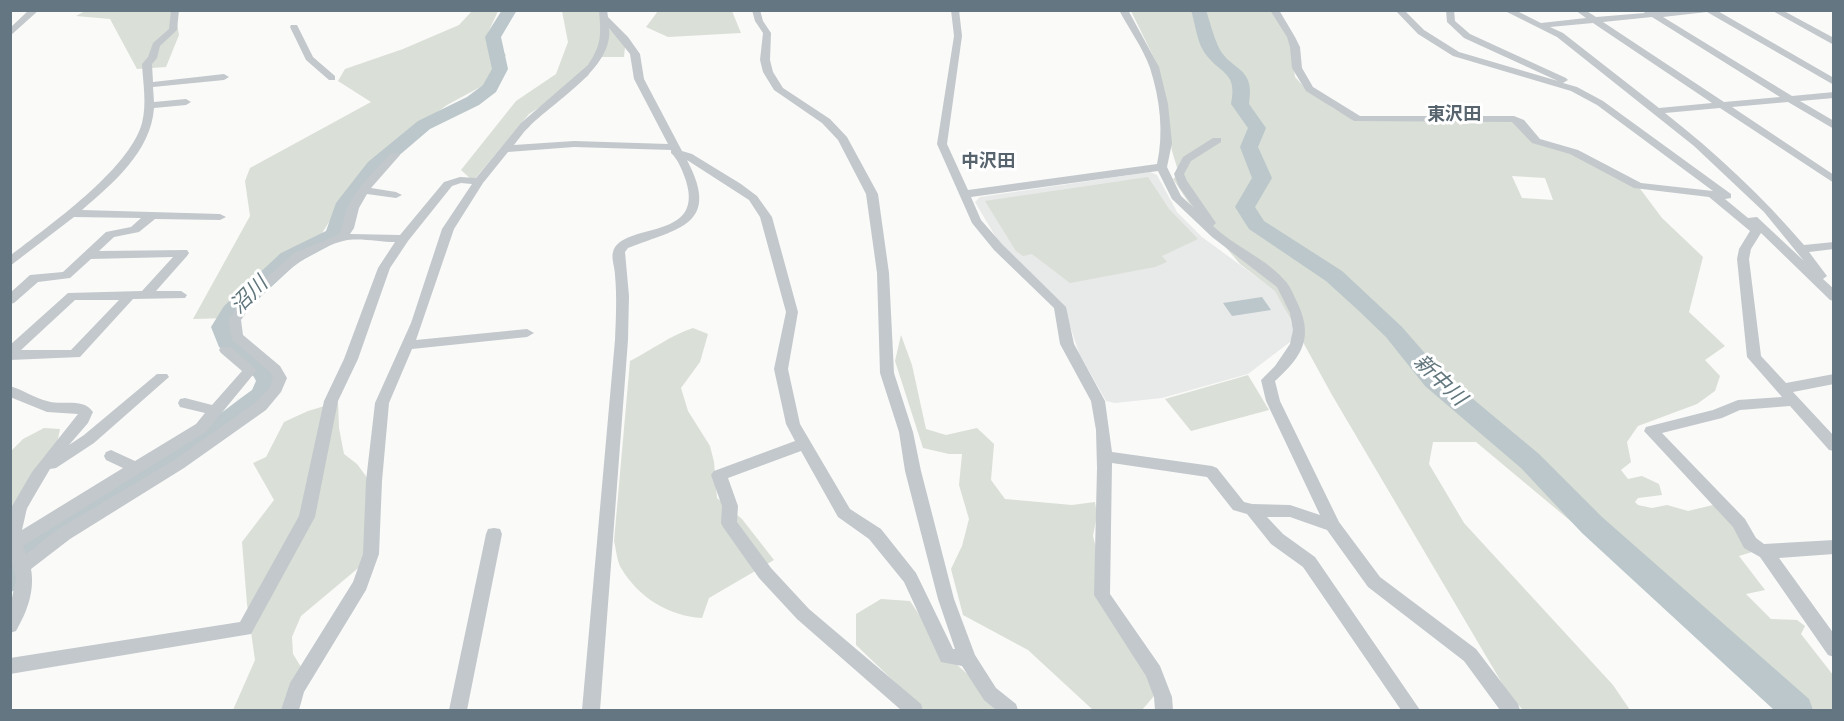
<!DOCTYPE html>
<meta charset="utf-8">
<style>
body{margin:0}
#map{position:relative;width:1844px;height:721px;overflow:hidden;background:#fafaf8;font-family:"Sofia Sans Condensed",sans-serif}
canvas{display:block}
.frame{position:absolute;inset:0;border:12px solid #657683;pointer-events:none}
</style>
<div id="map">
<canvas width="1844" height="721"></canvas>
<div class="frame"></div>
</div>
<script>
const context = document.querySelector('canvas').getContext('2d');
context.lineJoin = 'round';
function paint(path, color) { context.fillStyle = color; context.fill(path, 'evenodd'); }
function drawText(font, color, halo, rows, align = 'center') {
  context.font = font + ' "Sofia Sans Condensed","Noto Sans JP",sans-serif'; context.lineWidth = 6; context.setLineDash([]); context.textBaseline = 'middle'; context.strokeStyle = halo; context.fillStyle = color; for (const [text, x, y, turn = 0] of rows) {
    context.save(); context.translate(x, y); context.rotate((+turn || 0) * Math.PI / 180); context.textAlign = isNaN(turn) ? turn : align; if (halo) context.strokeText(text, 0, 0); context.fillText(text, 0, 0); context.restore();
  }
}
paint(new Path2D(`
 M 1150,172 L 1157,175 L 1177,212 L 1202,237 L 1277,292 L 1298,336 L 1248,374 L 1162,398 L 1115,403 L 1106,401 L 1079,353 L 1063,305 L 997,239 L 975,202 L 980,197 Z`), '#e8e9e9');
paint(new Path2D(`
 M 87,10 L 175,11 L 179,35 L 166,67 L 137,69 L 110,19 L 76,16 Z
 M 472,11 L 498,11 L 487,35 L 506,55 L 484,85 L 447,105 L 384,151 L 331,219 L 319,238 L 248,286 L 228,318 L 193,319 L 250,216 L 245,181 L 250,168 L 371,102 L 338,81 L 345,69 L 403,49 L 459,25 Z
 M 562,11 L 603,11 L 625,47 L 624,57 L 598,57 L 588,76 L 529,114 L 473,181 L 461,170 L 516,101 L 556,74 L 568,42 Z
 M 658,11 L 732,11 L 741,33 L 668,37 L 646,27 Z
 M 1131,11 L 1274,11 L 1291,37 L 1295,77 L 1305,88 L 1333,108 L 1357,121 L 1514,119 L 1539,141 L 1565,148 L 1638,186 L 1662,218 L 1703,257 L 1689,312 L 1725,346 L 1705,360 L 1720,376 L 1715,391 L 1697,404 L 1638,426 L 1627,442 L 1631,462 L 1621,470 L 1628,479 L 1642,476 L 1659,484 L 1662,495 L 1638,498 L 1635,502 L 1638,505 L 1652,508 L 1667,505 L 1688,511 L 1713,505 L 1729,510 L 1752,552 L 1739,556 L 1765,590 L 1746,594 L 1771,619 L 1797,620 L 1805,626 L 1801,634 L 1833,675 L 1833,710 L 1783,710 L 1695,625 L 1476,442 L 1433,442 L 1429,464 L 1464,523 L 1613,685 L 1630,710 L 1523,710 L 1509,695 L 1332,395 L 1275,291 L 1240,264 L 1193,209 L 1173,179 L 1179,174 L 1172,151 L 1157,64 ZM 1512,176 L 1545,178 L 1553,200 L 1522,198 Z
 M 1148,177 L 1169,209 L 1198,239 L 1162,256 L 1167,262 L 1155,267 L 1070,283 L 1032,254 L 1023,256 L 1016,251 L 985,201 Z
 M 693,328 L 708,334 L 700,362 L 681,388 L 688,411 L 710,446 L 714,462 L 717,498 L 742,519 L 774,560 L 709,598 L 702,618 C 669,616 639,598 621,568 C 617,561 616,549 614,541 L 630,361 C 652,350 669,336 693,328 Z
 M 901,335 L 912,365 L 926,429 L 946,435 L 977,428 L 994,444 L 991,480 L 1005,499 L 1072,505 L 1095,502 L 1097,515 L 1093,536 L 1101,569 L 1104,598 L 1151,668 L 1154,696 L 1142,710 L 1093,710 L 1028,650 L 963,615 L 951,569 L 962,546 L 969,519 L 959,485 L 962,454 L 949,454 L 923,448 L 895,361 Z
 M 1248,375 L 1269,410 L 1191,431 L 1165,399 Z
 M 338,402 L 339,428 L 344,454 L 357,464 L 374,487 L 369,559 L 301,616 L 292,637 L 293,654 L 301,667 L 284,710 L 233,710 L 255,660 L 247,604 L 242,542 L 274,500 L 253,463 L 266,457 L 284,422 L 308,411 Z
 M 44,428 L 60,429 L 57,444 L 36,492 L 16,529 L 11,552 L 11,451 L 23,439 Z
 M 881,599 L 910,601 L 947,656 L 990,694 L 1003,710 L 924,710 L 856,645 L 856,614 Z`), '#dadfd7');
paint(new Path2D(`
 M 1262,297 L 1271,310 L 1232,316 L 1223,303 Z`), '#bbc7cb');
paint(new Path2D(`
 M 502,10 L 517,10 L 501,37 L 508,69 L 496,92 L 479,105 L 430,129 L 382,170 L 356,204 L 342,239 L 297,263 L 241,315 L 235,327 C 242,351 271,357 280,381 L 272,401 L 197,458 L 166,477 L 91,515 L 67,530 L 46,547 L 31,564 L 20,589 L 10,592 L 10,548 C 48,504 101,489 150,461 C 186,441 219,414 252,390 L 256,381 L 254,377 L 219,347 L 211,327 L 224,306 L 281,253 L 326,231 L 336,203 L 368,162 L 418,121 L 467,97 L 483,85 L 492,69 L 485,37 Z
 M 1191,10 L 1206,10 C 1210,22 1213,35 1218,46 C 1230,72 1256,65 1249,104 L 1266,128 L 1258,147 L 1272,178 L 1255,207 L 1264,221 L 1342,271 L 1402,327 L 1443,374 L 1539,454 L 1602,517 L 1809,699 L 1813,710 L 1774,710 L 1582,533 L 1521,468 L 1425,386 L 1386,337 L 1359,311 L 1326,281 L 1249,229 L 1235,207 L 1252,178 L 1240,147 L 1248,128 L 1231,104 C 1238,71 1220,75 1204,52 C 1197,41 1195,23 1191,10 Z`), '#bbc7cb');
paint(new Path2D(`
 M 29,10 L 39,10 L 10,36 L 10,28 Z
 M 171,10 L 179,10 L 177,30 L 160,46 L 157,58 L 152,64 L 153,82 L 224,74 L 229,77 L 224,80 L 153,87 L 154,102 L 186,99 L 191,102 L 186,105 L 154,108 C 151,152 112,184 82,210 L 220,214 L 226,217 L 220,220 L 155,219 L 139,232 L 114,237 L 99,251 L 187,250 L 189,253 L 187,256 L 156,291 L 181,291 L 187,295 L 185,298 L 133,299 L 80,357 L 10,360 L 10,345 L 68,293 L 142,291 L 173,257 L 91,259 L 70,278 L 38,282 L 14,303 L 10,304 L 10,293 L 30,275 L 63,272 L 106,232 L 131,227 L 141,218 L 74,217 L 10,266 L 10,256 C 48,226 129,170 142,123 C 147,104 143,83 142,64 L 148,57 L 153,43 L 169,29 ZM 75,300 L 119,300 L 71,350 L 21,350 Z
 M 599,10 L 607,10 L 608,17 L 628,37 L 640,54 L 644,79 L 682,151 L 692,154 L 741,184 L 757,196 L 772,217 L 798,312 L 788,369 L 800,424 L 850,509 L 881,529 L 916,573 L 953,649 L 955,649 L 938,599 L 905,471 L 899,432 L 880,373 L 877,273 L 866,194 L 838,140 L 822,123 L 774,90 L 763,72 L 760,60 L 763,33 L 755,21 L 752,10 L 760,10 L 763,21 L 771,33 L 770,60 L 773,72 L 783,88 L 830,119 L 847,137 L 878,194 L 889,273 L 894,373 L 913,432 L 921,471 L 954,599 L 975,655 L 996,688 L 1016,704 L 1018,710 L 996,710 L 984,700 L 962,666 L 941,662 L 904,582 L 869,539 L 838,517 L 801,451 L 728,478 L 738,506 L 737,522 L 771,568 L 809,609 L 921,704 L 923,710 L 901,710 L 797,619 L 759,578 L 723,527 L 721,523 L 722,506 L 711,475 L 714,471 L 795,441 L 786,424 L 774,369 L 786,312 L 760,217 L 749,200 L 687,160 C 721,225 679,228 628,248 L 625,252 L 629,296 L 628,340 L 600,710 L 582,710 L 615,340 C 616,318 617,297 615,275 C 615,268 611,258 613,252 C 622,221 705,242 686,181 C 683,172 678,159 671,153 L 671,150 L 574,147 L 508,152 L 483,183 L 454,229 L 416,340 L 527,329 L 534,333 L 527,337 L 412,349 L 389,403 L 382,481 L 379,554 L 366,590 L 304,692 L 299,710 L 281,710 L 290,683 L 353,582 L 363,554 L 366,481 L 375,403 L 411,323 L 442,229 L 472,184 L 461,183 L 452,186 L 408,241 L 390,268 L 358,359 L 338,401 L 315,517 L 251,634 L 10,674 L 10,658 L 240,622 L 299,516 L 324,401 L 344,359 L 378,268 L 395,242 C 379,242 358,237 343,241 C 307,249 261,291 241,320 L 243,335 L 280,366 L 287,378 L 281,392 L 266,410 L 184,468 L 70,539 L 31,569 C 35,591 27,612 16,631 L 10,633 L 10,607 L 16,579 L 10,555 L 11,508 L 32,472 L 78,414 L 47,412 L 10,397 L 10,386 C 23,390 35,398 47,401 C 62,406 83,397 93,412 L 88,423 L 69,445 L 84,435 L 157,374 L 167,374 L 169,377 L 94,443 L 56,468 L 50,469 L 27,508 L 22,530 L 123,468 L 106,460 L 104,456 L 106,452 L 111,450 L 135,461 L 196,424 L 205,413 L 180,407 L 178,403 L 180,399 L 185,398 L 212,405 L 242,371 L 221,353 L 219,350 L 221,347 L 231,347 L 257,370 L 206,432 L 23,546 L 26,554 L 58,529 L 174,460 L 256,402 L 270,387 L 273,378 L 270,372 L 232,340 L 228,320 L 242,300 L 294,253 L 338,235 C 344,226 343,217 347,208 C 357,187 375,170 391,153 L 399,153 L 400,155 L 371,188 L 396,192 L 402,195 L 396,198 L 367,194 L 359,208 L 354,228 L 350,234 L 400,235 L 444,182 L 460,177 L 476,178 L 521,123 L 588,65 C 602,44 601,35 599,10 ZM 609,28 L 630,54 L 634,79 L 668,144 L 574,141 L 514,145 C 519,139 523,132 529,127 C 554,101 614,68 609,28 Z
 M 951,10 L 959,10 L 962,36 L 947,144 L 968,190 L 1157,164 C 1164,133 1160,99 1150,68 C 1143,48 1129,29 1119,10 L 1128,10 L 1159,67 L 1168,104 L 1172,143 L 1167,167 L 1181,196 L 1194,208 L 1179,187 L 1174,174 L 1183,157 L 1213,138 L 1221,138 L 1221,142 L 1191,161 L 1184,174 L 1187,181 L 1216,223 L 1213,226 C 1235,247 1268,259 1287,283 C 1291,288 1293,294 1296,300 C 1314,336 1304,355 1275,381 L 1280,401 L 1339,522 L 1380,577 L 1476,649 L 1518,704 L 1520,710 L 1500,710 L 1464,661 L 1368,587 L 1327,530 L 1290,517 L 1267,517 L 1283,534 L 1315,557 L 1420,710 L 1401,710 L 1303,567 L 1271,544 L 1247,514 L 1233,510 L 1207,477 L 1112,463 L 1110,594 L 1160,666 L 1172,697 L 1173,710 L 1155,710 L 1154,697 L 1146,676 L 1094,595 L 1097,468 L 1096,430 L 1091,401 L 1060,344 L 1054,308 L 994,250 L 972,223 L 937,144 L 954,36 ZM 1158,171 L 1172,199 L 1212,237 L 1277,287 L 1290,313 L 1293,330 L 1290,344 L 1275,366 L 1261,380 L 1266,401 L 1320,515 L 1290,505 L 1252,504 L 1244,502 L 1217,468 L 1212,466 L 1112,452 L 1105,401 L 1074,344 L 1066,307 L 1002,244 L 981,220 L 971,197 Z
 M 1270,10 L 1279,10 L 1295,37 L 1300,47 L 1302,68 L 1313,87 L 1360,116 L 1514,116 L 1524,120 L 1540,139 L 1578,150 L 1641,183 L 1713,191 L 1597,105 L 1571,91 L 1453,56 L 1418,34 L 1395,10 L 1404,10 L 1424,30 L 1459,52 L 1558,81 L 1464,38 L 1447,22 L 1446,10 L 1454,10 L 1455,21 L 1470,34 L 1566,78 L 1568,80 L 1563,83 L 1577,87 L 1603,101 L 1731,194 L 1731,198 L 1725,199 L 1748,218 L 1757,217 L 1804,261 L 1764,212 L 1694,146 L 1557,37 L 1503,10 L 1515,10 L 1541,23 L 1586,18 L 1575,10 L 1585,10 L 1596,17 L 1645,13 L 1642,10 L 1716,10 L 1834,78 L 1834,85 L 1707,12 L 1663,17 L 1792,96 L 1834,92 L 1834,98 L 1800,101 L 1834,121 L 1834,129 L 1788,102 L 1732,107 L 1834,175 L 1834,183 L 1720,108 L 1665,113 C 1716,153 1762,196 1804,245 L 1834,242 L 1834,249 L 1809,252 L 1827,276 L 1823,279 L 1834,289 L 1834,301 L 1830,300 L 1761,233 L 1751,249 L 1749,259 L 1761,356 L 1786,383 L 1834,374 L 1834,384 L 1793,392 L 1834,436 L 1834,451 L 1829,450 L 1790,406 L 1740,410 L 1722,418 L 1662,433 L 1745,519 L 1756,538 L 1764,544 L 1834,540 L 1834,554 L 1779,558 L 1834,634 L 1834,657 L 1828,655 L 1760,557 L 1744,548 L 1733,527 L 1644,431 L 1646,427 L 1713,410 L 1738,400 L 1782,397 L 1747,357 L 1737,259 L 1739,249 L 1750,231 L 1709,197 L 1634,188 L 1570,154 L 1532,143 L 1512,122 L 1354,121 L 1306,91 L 1292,68 L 1290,47 L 1287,37 ZM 1652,17 L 1780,97 L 1724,102 L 1603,22 ZM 1593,23 L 1712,103 L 1659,108 L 1563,33 L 1550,27 Z
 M 1771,10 L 1782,10 L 1834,38 L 1834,45 Z
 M 291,25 L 297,25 L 313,57 L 335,76 L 335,80 L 329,80 L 306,60 L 290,27 Z
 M 494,528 L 500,529 L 502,534 L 467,710 L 449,710 L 486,534 L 488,529 Z`), '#c3c8cc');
drawText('bold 18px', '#57646e', '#fff', [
 ["東沢田",1454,115],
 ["中沢田",988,162]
]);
drawText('italic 21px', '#60757c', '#fff', [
 ["沼川",250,296,-45],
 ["新中川",1439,381,44]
]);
</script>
